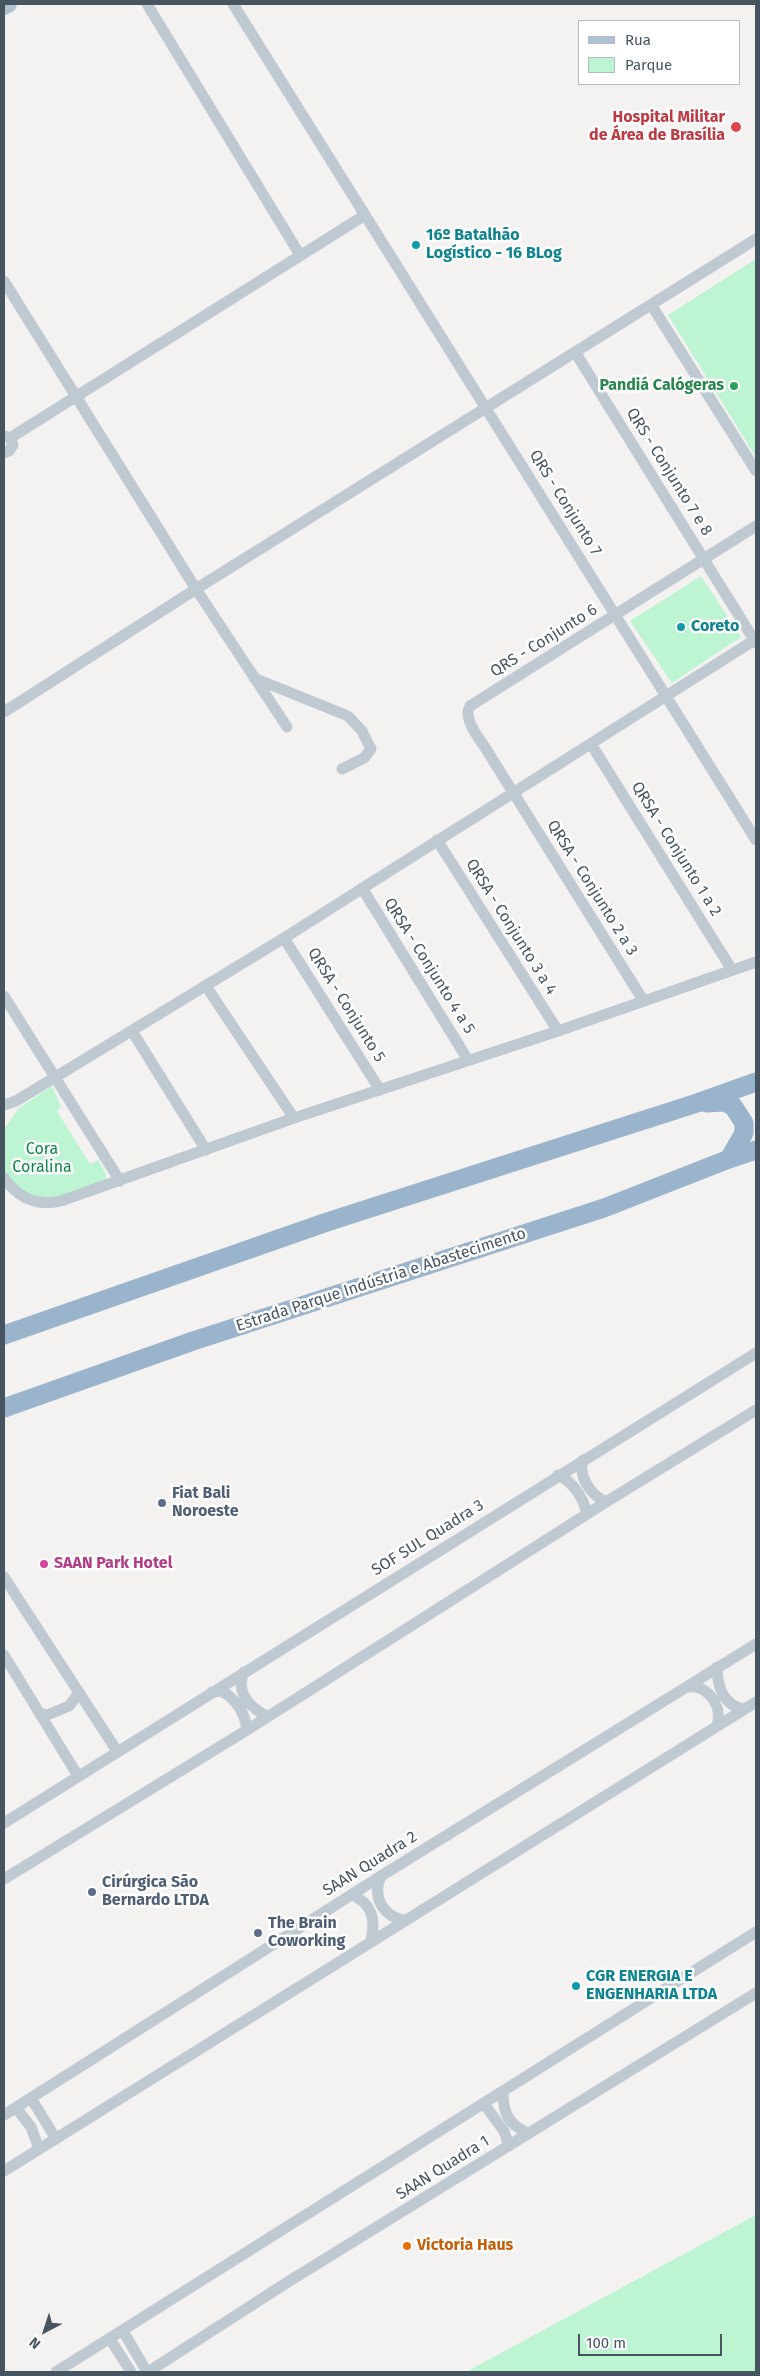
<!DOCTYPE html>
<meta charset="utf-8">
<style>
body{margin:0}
#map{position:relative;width:760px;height:2376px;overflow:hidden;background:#f4f1f1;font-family:"Fira Sans",sans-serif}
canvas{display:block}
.frame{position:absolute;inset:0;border:5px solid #475561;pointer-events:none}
.legend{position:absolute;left:578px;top:20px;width:162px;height:65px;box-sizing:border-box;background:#fff;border:1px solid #b5bbc0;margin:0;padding:6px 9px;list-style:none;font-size:15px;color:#475561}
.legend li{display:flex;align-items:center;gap:10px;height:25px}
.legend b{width:25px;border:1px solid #b5bbc0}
.north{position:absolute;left:20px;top:2306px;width:50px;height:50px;-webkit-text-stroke:4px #fff;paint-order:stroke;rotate:220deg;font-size:14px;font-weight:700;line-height:20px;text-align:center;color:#475561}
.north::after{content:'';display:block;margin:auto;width:18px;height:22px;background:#475561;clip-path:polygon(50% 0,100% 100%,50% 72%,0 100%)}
.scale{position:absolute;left:578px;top:2334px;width:144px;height:22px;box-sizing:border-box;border:2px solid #475561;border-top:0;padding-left:6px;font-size:15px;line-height:18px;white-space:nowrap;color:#475561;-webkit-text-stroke:4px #fff;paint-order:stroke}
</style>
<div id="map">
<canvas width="760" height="2376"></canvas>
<div class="frame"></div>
<ul class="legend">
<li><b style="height:6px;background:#afc2d2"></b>Rua</li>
<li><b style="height:14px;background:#bdf4d1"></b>Parque</li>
</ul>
<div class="north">N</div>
<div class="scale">100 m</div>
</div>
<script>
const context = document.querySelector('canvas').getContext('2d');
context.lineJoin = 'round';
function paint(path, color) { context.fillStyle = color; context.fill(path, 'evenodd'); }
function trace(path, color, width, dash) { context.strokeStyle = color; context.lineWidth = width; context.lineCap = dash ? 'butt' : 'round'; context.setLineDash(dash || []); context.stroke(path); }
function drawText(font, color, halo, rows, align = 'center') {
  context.font = font + ' "Fira Sans",sans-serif'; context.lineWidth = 5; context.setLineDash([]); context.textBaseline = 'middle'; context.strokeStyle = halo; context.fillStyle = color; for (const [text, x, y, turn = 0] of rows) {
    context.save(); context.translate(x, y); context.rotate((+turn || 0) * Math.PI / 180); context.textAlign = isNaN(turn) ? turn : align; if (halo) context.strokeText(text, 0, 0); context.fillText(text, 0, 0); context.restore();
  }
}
paint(new Path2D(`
 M 756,259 L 756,457 L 668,315 Z
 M 701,576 L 741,637 L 672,683 L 630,621 Z
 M 52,1086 L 61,1107 L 57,1111 L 90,1164 L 98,1160 L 106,1174 L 106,1179 C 84,1188 45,1210 23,1193 C 16,1187 10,1179 4,1173 L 4,1129 L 19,1108 Z
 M 756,2215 L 756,2372 L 466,2372 Z`), '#bdf4d1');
trace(new Path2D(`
 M 147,4 L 300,255
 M 233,4 L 756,840
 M 4,281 L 196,589 L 287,727
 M 652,306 L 756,471
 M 575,352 L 756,643
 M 10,438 L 365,215
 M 4,453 L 9,451 L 13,445 L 10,438 L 5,436
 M 254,678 L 348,716 L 362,731 L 371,749 L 364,758 L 342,769
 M 4,712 L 196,589 L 756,239
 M 591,744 L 732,970
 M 437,840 L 558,1031
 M 362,888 L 468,1060
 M 284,938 L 380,1090
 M 206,986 L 294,1118
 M 4,996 L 120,1181
 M 643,1000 L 486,749 C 479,738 462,718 470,706 L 756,526
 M 132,1031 L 206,1150
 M 4,1105 L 16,1101 L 284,938 L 756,639
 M 4,1178 C 18,1198 36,1207 61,1201 L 294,1118 L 558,1031 L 756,962
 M 583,1460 C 578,1477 591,1495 606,1502
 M 558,1475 C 574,1483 583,1497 587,1514
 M 4,1577 L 117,1751
 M 4,1655 L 78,1776
 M 717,1667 C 717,1685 723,1706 744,1709
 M 244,1672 C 235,1692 250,1708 267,1716
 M 688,1687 C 708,1684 723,1707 717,1725
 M 212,1692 L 222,1691 C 237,1700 245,1713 247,1730
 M 40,1713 L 47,1715 L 69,1706 L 78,1694
 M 4,1823 L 756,1353
 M 381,1876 C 372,1896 382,1916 404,1920
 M 4,1879 L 247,1730 L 606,1502 L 756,1410
 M 352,1895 C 372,1903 376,1920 371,1940
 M 503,2092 C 503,2112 508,2125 528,2133
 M 31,2098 L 56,2139
 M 484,2104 L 504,2131 L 509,2146
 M 16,2108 L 31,2127 L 39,2149
 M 4,2115 L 381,1876 L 756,1644
 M 4,2171 L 756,1702
 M 123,2331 L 147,2372
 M 110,2339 L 131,2372
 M 56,2372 L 756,1932
 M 148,2372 L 291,2280 L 756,1993`), '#bec9d2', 11);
trace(new Path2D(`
 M 4,6 L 8,4`), '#afc2d2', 18);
trace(new Path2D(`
 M 706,1103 L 724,1102 L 733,1106 L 744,1123 L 744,1133 L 729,1159
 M 4,1335 L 327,1222 L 697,1103 L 756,1082
 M 4,1408 L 193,1341 L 604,1208 L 729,1159 L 756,1150`), '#9ab4cc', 19);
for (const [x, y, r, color] of [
 [736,127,6,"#e0444e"],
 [416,245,5,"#0f9aa8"],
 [734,386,5,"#2e9e5b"],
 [681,627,5,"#0f9aa8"],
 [162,1503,5,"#5c6f8a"],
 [44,1564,5,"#d1479c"],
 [92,1892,5,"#5c6f8a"],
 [258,1933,5,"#5c6f8a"],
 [576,1986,5,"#0f9aa8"],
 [407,2246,5,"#e8710a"]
]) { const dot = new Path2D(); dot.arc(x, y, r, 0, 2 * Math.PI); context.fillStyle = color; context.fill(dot); trace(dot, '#fff', 2); }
drawText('bold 16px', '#be3a42', '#fff', [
 ["Hospital Militar",725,118],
 ["de Área de Brasília",725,136]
], 'right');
drawText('bold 16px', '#0d838f', '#fff', [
 ["16º Batalhão",426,236],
 ["Logístico - 16 BLog",426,254],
 ["Coreto",691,627],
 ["CGR ENERGIA E",586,1977],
 ["ENGENHARIA LTDA",586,1995]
], 'left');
drawText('bold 16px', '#27864d', '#fff', [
 ["Pandiá Calógeras",724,386]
], 'right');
drawText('16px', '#475561', '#fff', [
 ["QRS - Conjunto 7 e 8",669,472,58],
 ["QRS - Conjunto 7",565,503,58],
 ["QRS - Conjunto 6",544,641,-32],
 ["QRSA - Conjunto 1 a 2",676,849,58],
 ["QRSA - Conjunto 2 a 3",592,888,58],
 ["QRSA - Conjunto 3 a 4",511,927,58],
 ["QRSA - Conjunto 4 a 5",429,966,58],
 ["QRSA - Conjunto 5",346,1005,58],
 ["Estrada Parque Indústria e Abastecimento",381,1280,-18],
 ["SOF SUL Quadra 3",428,1538,-32],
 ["SAAN Quadra 2",370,1864,-32],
 ["SAAN Quadra 1",443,2168,-32]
]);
drawText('16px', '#0e8746', '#fff', [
 ["Cora",42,1150],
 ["Coralina",42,1168]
]);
drawText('bold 16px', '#4e5e75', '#fff', [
 ["Fiat Bali",172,1494],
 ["Noroeste",172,1512],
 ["Cirúrgica São",102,1883],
 ["Bernardo LTDA",102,1901],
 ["The Brain",268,1924],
 ["Coworking",268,1942]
], 'left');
drawText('bold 16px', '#b23c85', '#fff', [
 ["SAAN Park Hotel",54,1564]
], 'left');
drawText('bold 16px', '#c56008', '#fff', [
 ["Victoria Haus",417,2246]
], 'left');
</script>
